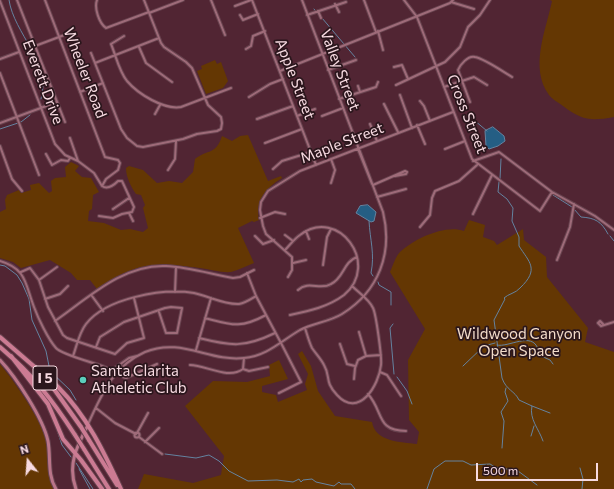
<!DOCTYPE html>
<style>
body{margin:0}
#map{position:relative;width:614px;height:489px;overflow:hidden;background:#512533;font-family:Commissioner,sans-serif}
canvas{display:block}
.north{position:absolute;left:8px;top:441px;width:40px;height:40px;-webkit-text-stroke:3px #2a161c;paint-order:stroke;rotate:343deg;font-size:11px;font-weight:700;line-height:16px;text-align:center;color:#f7dae1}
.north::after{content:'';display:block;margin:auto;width:14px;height:18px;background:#f7dae1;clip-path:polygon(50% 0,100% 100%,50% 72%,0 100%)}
.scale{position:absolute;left:476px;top:463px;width:122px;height:18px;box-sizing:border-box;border:2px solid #f7dae1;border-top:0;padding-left:5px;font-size:12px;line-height:14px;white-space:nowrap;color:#f7dae1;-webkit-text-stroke:3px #2a161c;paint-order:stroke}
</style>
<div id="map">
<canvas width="614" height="489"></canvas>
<div class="north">N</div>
<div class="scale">500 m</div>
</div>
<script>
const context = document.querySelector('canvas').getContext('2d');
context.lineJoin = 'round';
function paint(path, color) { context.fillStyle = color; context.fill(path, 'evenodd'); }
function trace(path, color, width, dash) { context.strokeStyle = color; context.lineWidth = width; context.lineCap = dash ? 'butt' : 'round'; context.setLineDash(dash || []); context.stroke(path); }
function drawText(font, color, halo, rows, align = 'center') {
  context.font = font + ' Commissioner,sans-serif'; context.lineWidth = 3.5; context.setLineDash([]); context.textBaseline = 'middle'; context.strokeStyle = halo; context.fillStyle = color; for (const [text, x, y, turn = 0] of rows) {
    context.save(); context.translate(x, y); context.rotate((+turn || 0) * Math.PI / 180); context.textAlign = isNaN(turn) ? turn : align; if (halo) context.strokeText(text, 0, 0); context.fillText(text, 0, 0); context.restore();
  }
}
paint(new Path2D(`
 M 550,0 L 614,0 L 614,117 C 591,121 583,121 563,106 C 559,103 552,99 549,95 C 529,68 546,30 552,1 Z
 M 215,60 L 217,64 L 221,62 L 228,81 L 223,88 L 206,94 L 197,71 L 202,69 L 201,66 Z
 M 248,135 L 268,181 L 281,176 L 282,178 C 266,188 255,200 259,220 L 254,222 L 252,221 L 238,228 L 254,263 C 246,266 238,270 231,272 C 222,273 209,269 200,268 C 154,262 136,262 97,289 L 90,280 L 77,280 L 71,273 L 50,260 L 21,268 L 13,262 L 0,258 L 0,212 L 6,209 L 5,200 L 7,195 L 19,190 L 21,193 L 31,190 L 30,185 L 39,183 L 49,193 L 52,191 L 51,181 L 55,178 L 66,177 L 65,167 L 71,162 L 79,166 L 75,171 L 82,177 L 91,178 L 99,192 L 93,195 L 92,209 L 89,211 L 88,221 L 104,223 L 121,230 L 130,229 L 143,232 L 148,228 L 143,208 L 145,205 L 141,195 L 136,194 C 131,187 126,177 126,168 L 129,166 L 143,170 L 157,183 L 169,181 L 182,183 L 193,172 L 195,159 C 208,149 216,155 222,136 L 232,141 L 240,136 Z
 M 469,220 L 485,225 L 483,237 L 494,241 L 497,245 L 523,229 L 524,240 L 546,257 L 547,277 L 588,328 L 585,342 L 614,352 L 614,489 L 138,489 L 144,474 L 193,483 L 221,475 L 224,456 L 185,406 L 213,381 L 247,382 L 270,376 L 269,365 L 279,360 L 288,379 L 262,386 L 262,392 L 276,395 L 278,402 L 307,390 L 305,384 L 308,374 L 298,354 L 302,351 L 311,366 L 318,391 L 335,416 L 372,422 C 375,442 401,442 417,444 L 419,432 L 409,420 L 408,360 L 425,329 L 390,272 C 393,266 395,257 400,252 C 414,239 445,224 464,231 Z
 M 0,364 C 14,381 43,422 47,443 C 49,459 46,475 54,489 L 0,489 Z`), '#643703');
const water = new Path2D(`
 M 493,127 L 504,136 L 505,141 L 498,146 L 489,149 L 486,146 L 485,131 Z
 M 368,205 L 376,212 L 374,221 L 371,222 L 356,213 L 360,206 Z`);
paint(water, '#255e84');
trace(water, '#6483a0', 1);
trace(new Path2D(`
 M 9,0 C 14,34 52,63 41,99
 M 314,9 L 318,14
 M 322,18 L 355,57
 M 346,83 L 349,93
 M 468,115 L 487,131
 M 0,129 L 21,122 L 30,115
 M 500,179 L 501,159
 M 499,182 L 498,192 L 507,199 L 513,208 L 512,221 L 519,237 L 519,246 C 529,262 540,269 520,288 C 516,293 508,294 504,298 L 505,299 L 494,320 L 502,378 C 506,390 515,391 519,400 L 532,406 C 529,419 539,429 543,441
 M 553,195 L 572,207
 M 574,209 L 581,217 C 595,218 601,221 608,234
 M 369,221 C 370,240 375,254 371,273 L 373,276
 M 610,236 L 614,241
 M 0,265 L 5,266 L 17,275 L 22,283 L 29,299 L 32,320 L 46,351 L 50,371 L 70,390 L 76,400
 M 378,282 L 379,285 L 391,292 L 391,305
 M 393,324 L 390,328 L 394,374
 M 497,345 C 508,348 532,331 538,349 C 539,351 538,354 539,355 L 550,360 L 553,364
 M 463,366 L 484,346 L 495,343
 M 397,377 L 407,391 L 412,404
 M 532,406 L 550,413
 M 56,427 L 62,445 L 71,457
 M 531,436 L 534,426
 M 502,448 L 504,421 L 501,412 L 508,401 L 505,392 L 506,388
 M 165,454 L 196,458 L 209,455 L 219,461 L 229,471 L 248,481 L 277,480 L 293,482 L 299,479 L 301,482 L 303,480 L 312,479 L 316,482 L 334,486 L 339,482 L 341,484 L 351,484 L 355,489
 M 76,463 L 93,489
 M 580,468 L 583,479 L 582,489
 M 79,469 L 90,489
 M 427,489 L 434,469 L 445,461 L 463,461 L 471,465 L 490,464 L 495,467 L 518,471 L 537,485`), '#6483a0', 1);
const minor = new Path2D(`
 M 17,0 L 65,122
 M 45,0 L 105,157 L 118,160 L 120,163 L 118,170 L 106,179 L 102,186
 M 97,0 C 94,8 99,23 106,28 L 149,12
 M 211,0 L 225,35
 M 252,0 L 316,165
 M 364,0 L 376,32
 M 404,0 L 417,17 L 472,159 L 540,211 L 552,192
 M 0,1 L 55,144 L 65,155 L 78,161
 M 451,2 L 474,9
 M 335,4 L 339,12
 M 235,6 L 251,0
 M 318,11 L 321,18
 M 149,13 L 183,0
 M 240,15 L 243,20 L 258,14
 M 307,15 L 346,2
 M 378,31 L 383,50
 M 124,36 L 111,44 C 116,56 119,71 127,81 C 138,94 164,110 181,107 L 231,88
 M 35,46 L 67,34
 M 139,47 L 146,63 L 172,82
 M 246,49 L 251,46 L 253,36 L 265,31
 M 91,53 L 121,129 L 127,138 L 137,146 L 143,147 L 183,139 L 197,134 L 217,131 L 221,129 L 222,123 L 221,117 L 208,105 L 192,68 L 186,62 L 164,47 L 161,43 L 144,0
 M 0,59 L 19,52
 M 95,63 L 159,38
 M 394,67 L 402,65 L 408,79
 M 328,70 L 356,60
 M 280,71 L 450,3 L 453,0
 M 0,73 L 39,175
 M 396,85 L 445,62 L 460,47 L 468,27 L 480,15 L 490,0
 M 358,86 L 360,92
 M 444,87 L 474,77 L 487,85
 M 80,92 L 103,83
 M 400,95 L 412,128
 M 249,97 L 270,84 L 283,79
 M 339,99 L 376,87 L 378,82
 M 420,101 L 424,106 L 430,121
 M 470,102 L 458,70 C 460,65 468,55 475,57 C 485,59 502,71 512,77
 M 384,104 L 398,132
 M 155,114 L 160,105
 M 297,116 L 315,109
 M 322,116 L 343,108
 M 257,119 L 293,106
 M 0,123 L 57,102
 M 370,124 L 377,141
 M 417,125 L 425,144
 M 70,138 L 78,161 L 94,173 L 102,186 C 108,190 114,185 118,181 L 122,181 L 134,207 L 132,212 L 122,214 L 113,218 L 99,216
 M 265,143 L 302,129
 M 0,146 L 12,179 L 22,191
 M 358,149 L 372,184
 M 445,149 L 465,141
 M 46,154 L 52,165 L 61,160 L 68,161 L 70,158
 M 331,159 L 335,170 L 331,183
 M 473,161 L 499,152 L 552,192 L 595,216 L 614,230
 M 273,169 L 282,161 L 311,152
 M 168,170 L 175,159 L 176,141
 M 373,185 L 405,171 L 407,172 L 406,174 L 395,176
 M 377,197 L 406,189
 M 113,209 L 129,198
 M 129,213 L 133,221
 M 473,214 L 492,175
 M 260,218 L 275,212 L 285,214
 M 420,227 L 430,215 L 432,198 L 435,191 L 459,181 L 477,165
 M 306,231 L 309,239
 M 285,235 L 293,241
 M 255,236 L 263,244 L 274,240
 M 285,250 C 290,245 294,239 300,235 C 338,206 381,264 344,295 C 328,307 309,311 290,315
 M 557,260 L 570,227 L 574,204
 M 0,261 C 27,269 25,284 34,307 C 38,318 48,339 56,348 C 62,355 96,363 107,368 C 114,371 119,376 126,378 L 157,364
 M 293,263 L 306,260
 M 323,265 L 327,237 L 331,229
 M 21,272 L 30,268 L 39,280 L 48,307 L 63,335 L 67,338 L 115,354 L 127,343 L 144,338 L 134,298
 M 247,273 L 256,296 L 281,343
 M 288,277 L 292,270 L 292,257 L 266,234 L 263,226 L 260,210 L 261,202 L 268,191 L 300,171 L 453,112
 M 39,280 L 57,267
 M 298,290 C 309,280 320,291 331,284 C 344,278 343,262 357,257
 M 175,292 L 176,267
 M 92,296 L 103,311
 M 45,299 L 60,294 L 68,286
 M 205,318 C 232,325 240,329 266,315
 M 55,321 C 88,298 123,264 166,266 C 188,267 211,274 233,278 L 240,277 L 254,270
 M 603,324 L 600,321 L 598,323 L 601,326 L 614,322
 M 305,328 C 307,334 309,342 312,348 C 316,354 321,359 324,365 C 331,377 324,381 337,395 C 359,419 379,385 381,365 C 382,357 376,314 373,308 C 369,299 359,293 352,286
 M 359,332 L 366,356
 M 199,338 C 231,346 244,348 275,333
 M 340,344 L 347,364 L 355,366
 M 96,347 L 100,337 L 124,322 L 165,308 L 171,307 L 182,308 L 177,333 L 166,333 L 159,312
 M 196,350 L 211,298
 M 73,356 C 77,345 79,333 86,324 C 106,298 162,288 194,293 C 208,296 225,305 239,304 C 245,303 251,299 256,296
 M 190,365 C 206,365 228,380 243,369 L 244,358
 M 243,369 L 249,371 L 268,367
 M 112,370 L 129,358 L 137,356
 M 380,372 L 387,375 L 401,396
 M 354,379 L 355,368 L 358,360 L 366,356 L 381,355
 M 279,393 L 301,382 L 281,343
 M 368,394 C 384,412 376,431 406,431
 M 96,408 L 115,423 L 136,434
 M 88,424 C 102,394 113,366 145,352 C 181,337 209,362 244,358 C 267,356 281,341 300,330 C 313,323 329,322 342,314 C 379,291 393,253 383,212 L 302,0
 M134.5 435a2.5 2.5 0 1 1 5 0a2.5 2.5 0 1 1-5 0Z
 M 137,433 L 148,413
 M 139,437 L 162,454
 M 145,442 L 159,428`);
const major = new Path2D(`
 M 0,360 C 16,377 43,418 48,441 C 51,457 47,475 56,489
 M 76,489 C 67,465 77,446 88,425`);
const highway = new Path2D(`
 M 0,337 L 37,369 L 49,382 L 81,427
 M 0,347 C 34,376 51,398 75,435
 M 11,356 L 48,404 L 63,439 L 81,460 L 102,489
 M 37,369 C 46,373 51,380 58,387 C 87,416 104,452 121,489
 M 89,440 L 117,485
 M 84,449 L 109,489`);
trace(minor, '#67424e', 4);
trace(major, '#67424e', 5);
trace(highway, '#67424e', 6);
trace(minor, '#9e6b79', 2);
trace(major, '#ba7589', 3);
trace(highway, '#cc7b93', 4);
const highwayBridge = new Path2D(`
 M 81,427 L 89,440
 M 75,435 L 84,449`);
trace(highwayBridge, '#67424e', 6, []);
trace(highwayBridge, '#cc7b93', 4);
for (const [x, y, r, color] of [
 [83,380,4,"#5bcebc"]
]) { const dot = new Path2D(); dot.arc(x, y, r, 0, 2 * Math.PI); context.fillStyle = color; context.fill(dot); trace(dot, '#2a161c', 1.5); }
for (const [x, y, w] of [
 [45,378,24]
]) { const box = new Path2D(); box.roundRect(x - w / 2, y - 12, w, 24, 3); context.fillStyle = '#2a161c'; context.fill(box); trace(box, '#f7dae1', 1); }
drawText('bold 14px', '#f7dae1', null, [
 ["I 5",45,378]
]);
drawText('15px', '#f7dae1', '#2a161c', [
 ["Valley Street",340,70,69],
 ["Wheeler Road",85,73,69],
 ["Apple Street",295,79,69],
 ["Everett Drive",43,82,69],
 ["Cross Street",467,114,68],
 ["Maple Street",342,143,-21]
]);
drawText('15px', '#f3dcca', '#2a161c', [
 ["Wildwood Canyon",519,334],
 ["Open Space",519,351]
]);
drawText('15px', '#f7dae1', '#2a161c', [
 ["Santa Clarita",91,371],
 ["Atheletic Club",91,388]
], 'left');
</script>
